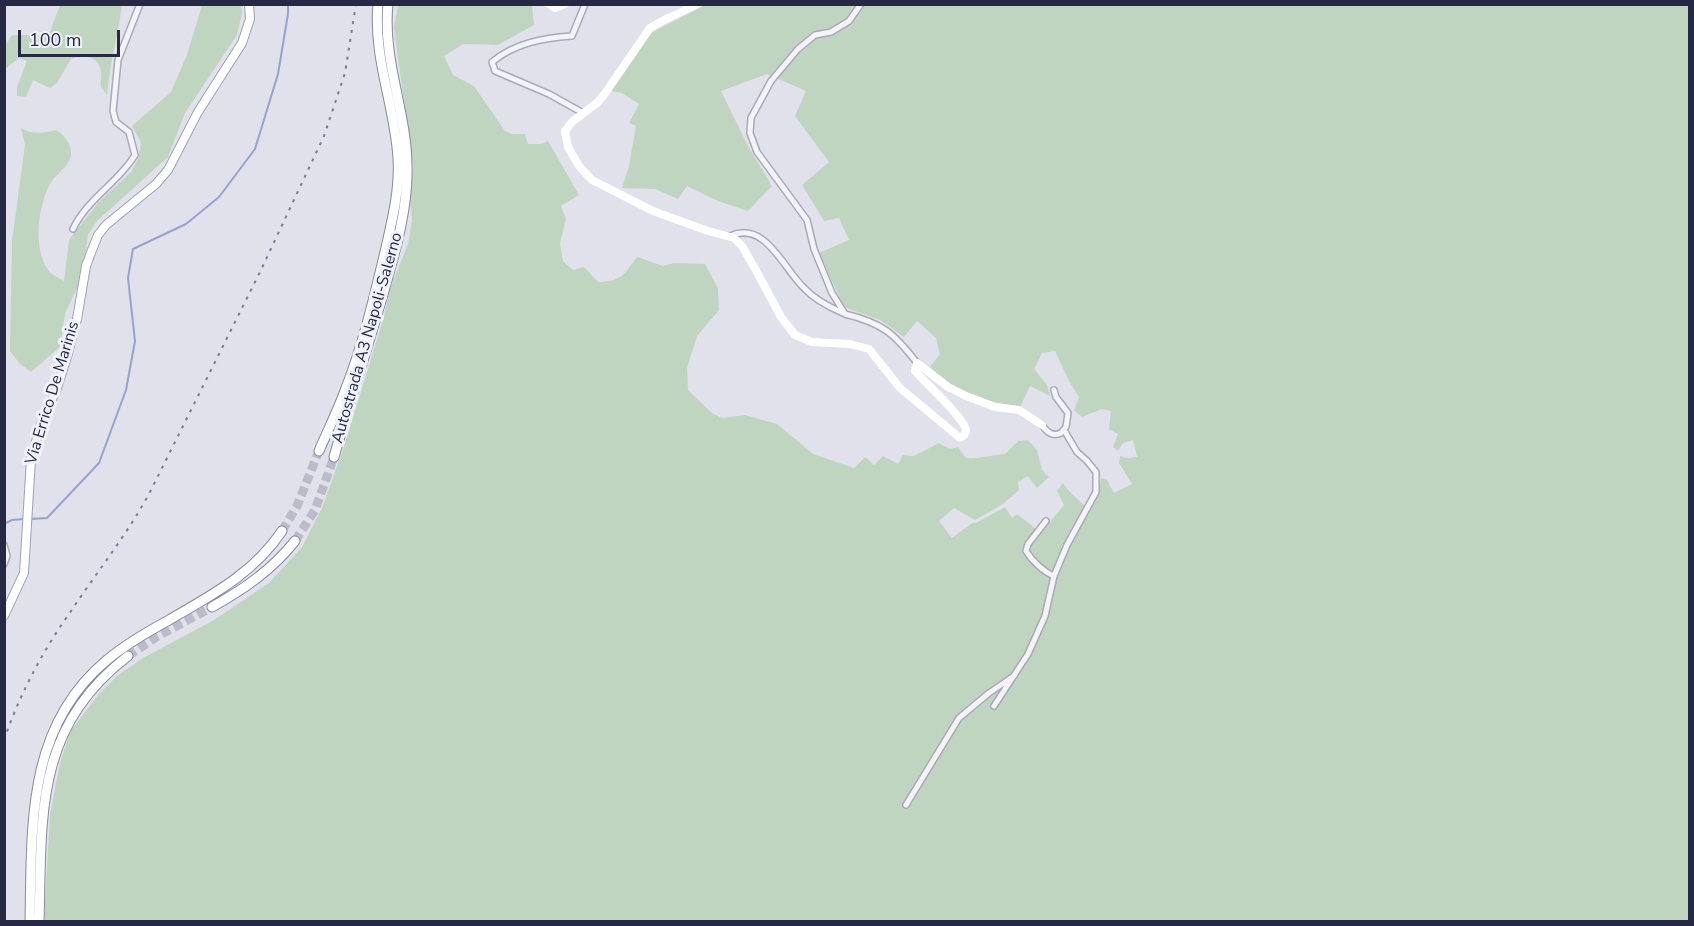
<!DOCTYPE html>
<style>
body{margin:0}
#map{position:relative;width:1694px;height:926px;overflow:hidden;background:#e0e1ea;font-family:"Nunito Sans",sans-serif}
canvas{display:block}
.frame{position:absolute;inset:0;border:6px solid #262944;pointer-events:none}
.scale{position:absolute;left:18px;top:30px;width:102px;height:27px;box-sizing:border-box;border:3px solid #262944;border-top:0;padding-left:8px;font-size:18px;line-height:21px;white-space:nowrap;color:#262944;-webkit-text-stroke:4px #eff1f8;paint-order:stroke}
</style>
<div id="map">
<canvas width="1694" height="926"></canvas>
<div class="frame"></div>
<div class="scale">100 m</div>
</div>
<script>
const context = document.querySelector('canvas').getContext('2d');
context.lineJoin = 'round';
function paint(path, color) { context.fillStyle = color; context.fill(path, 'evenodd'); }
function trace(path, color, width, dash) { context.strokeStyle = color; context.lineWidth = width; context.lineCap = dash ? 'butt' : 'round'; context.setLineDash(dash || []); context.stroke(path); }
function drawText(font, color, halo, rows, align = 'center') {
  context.font = font + ' "Nunito Sans",sans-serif'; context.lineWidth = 6; context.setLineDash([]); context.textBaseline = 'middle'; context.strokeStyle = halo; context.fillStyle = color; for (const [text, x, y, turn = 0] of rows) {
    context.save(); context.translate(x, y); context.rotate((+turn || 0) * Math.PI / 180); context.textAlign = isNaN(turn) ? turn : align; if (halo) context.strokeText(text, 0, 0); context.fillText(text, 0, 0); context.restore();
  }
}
paint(new Path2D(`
 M 707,4 L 1689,5 L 1689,921 L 44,922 L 50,815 L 60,763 L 70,732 L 98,695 L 117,676 L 143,658 L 214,620 L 269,583 L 302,547 L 322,508 L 343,450 L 384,317 L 389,291 L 408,244 L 412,220 L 410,200 L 413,168 L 394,28 L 398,5 L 532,5 L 534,25 L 498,45 L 463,44 L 444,56 L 453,75 L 474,86 L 505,131 L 512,134 L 525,134 L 528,144 L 541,144 L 548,141 L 579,195 L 561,206 L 566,219 L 560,243 L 563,261 L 573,270 L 584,267 L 598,282 C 621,282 624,274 637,257 L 663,266 L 674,263 L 705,264 L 718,288 L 719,310 L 697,336 L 687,368 L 688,390 L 712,413 L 722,418 L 745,415 L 777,424 L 813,454 L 854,468 L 865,457 L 874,465 L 883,456 L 898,464 L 903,455 L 914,456 L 939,443 L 950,449 L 958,447 L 966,458 C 979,459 992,455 1005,454 L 1018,441 L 1028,440 L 1037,450 L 1042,470 L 1049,477 L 1037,488 L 1028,476 L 1018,482 L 1019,490 L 1003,504 L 975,520 L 954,508 L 939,521 L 952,538 L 972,523 L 976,523 L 1005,507 L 1012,518 L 1017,514 L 1041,533 L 1064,505 L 1057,491 L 1063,483 L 1069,491 L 1089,510 L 1099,494 L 1101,478 L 1107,480 L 1114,493 L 1132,484 L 1119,463 L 1120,456 L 1127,458 L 1137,457 L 1133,440 L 1123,443 L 1118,451 L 1113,447 L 1118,434 L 1109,429 L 1111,411 L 1102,409 L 1082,417 L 1074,410 L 1079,397 L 1069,381 L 1055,351 L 1042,353 L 1034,369 L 1047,385 L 1050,396 L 1030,386 L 1020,407 C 988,402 952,392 930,367 L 940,354 L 936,338 L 917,321 L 904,337 L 880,320 L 844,307 L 819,253 L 849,240 L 839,218 L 824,221 L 802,185 L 829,162 L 795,116 L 806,91 L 767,74 L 721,91 L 749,148 L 772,186 L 748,211 L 718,201 L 687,186 L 678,199 L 655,189 L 622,188 L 629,166 L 636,126 L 629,123 L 639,104 L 622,93 L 611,91 L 651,33 Z
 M 60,5 L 122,5 C 118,35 110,64 107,95 C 106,94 102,88 101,87 C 100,83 102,76 101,72 C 99,55 83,55 71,59 L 57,83 L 50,88 L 33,80 L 26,97 L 17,96 L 17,87 L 27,61 L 19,58 L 5,69 L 5,46 L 12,35 L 49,35 Z
 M 202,5 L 241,5 L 242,13 L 237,35 L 185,113 L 168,157 L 97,221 L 88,235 L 83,275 L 65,314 L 60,347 L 31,372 L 20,364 L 10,351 L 12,241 L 25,145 L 21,128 C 33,135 43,133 56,130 C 63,134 71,143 71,152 C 72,165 57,173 51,182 C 38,204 32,250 49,271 C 52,275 59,278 64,281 L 69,240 L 98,203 L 132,171 L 139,156 L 141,142 L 132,126 L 171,92 L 187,55 Z`), '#c0d5c0');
trace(new Path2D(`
 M 30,519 L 47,518 L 99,463 L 126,390 L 135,341 L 128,278 L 133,249 L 186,224 L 219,197 L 255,149 L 278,74 L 288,14 L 288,4
 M 4,524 L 12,520 L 24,519`), '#96a3ce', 2);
trace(new Path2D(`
 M 282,531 L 297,506 L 319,451
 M 295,541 L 315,510 L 334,457
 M 128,656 L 156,637 L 212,607`), '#bbbcc9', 9, [9, 4.5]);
const street = new Path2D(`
 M 861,4 L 849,21 L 831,32 L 815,35 L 798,49 L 771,81 L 751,118 L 750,133 L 757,152 L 807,220 L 814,249 L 832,293 L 845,314 C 882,323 894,333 917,363
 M 583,113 L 549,94 L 495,71 L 492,62 C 515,43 543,38 572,36 L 585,4
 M 73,229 C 87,199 118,183 135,155 L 129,132 L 116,122 L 113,111 L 118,60 L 140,4
 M 730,236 C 765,220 783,268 804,288 C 815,300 829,307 843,313
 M 1042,425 C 1047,432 1052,437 1061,433 L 1066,427 L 1068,413 L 1056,397 L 1054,390
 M 1046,521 L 1028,544 L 1026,551 C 1032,561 1044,572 1054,576
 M 4,545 L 7,556 L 4,564
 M 994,706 L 1028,654 L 1045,616 L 1054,576 L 1067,545 L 1096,492 L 1096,472 L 1087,461 L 1077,452 L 1064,430
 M 906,805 L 959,718 L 989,693 L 1014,676`);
const primary = new Path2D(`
 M 4,616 L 24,573 L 31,459 L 41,424 L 57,388 L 67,357 L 77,319 L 86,266 L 92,250 L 98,235 L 106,225 L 156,184 L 168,170 L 198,112 L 242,43 L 250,19 L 249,4`);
const highway = new Path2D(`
 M 319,451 C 328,430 338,410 346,388 C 363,345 374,298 385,252 C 392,221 400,190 398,158 C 395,106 373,58 378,4
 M 334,457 C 350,400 369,344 385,287 C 396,249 408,207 407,167 C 407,112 382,60 388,4
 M 212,607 C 244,589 272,570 295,541
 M 30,922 C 32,826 26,727 107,660 C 126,644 147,632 169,620 C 212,595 254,573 282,531
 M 39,922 C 42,815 34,728 128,656`);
trace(street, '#a8aab8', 8);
trace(primary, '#9da1b8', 10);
trace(highway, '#8589a3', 11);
trace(street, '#f3f3f8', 5);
trace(new Path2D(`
 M 549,4 L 555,8 L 565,4
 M 698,4 L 662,21 L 650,28 L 606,92 L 598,102 L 572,122 L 565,131 L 568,147 L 579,166 L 592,180 L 653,211 L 708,231 L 734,238 L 742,246 L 758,274 L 781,317 L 795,335 L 812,342 L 850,344 L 869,349 L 900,388 L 960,438 C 963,436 965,436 966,431 C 966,419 924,382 915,371 L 917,363 L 948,387 L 966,396 L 995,407 L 1019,410 L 1042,425`), '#fff', 8);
trace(primary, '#fff', 8);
trace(highway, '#fff', 9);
trace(new Path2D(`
 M 4,740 C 19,696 42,652 69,614 C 96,573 127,535 150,492 L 260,272 L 324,136 L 345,73 L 356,4`), '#777b96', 2, [3, 6]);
drawText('16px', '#262944', '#eff1f8', [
 ["Autostrada A3 Napoli-Salerno",368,338,-74],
 ["Via Errico De Marinis",53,393,-73]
]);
</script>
